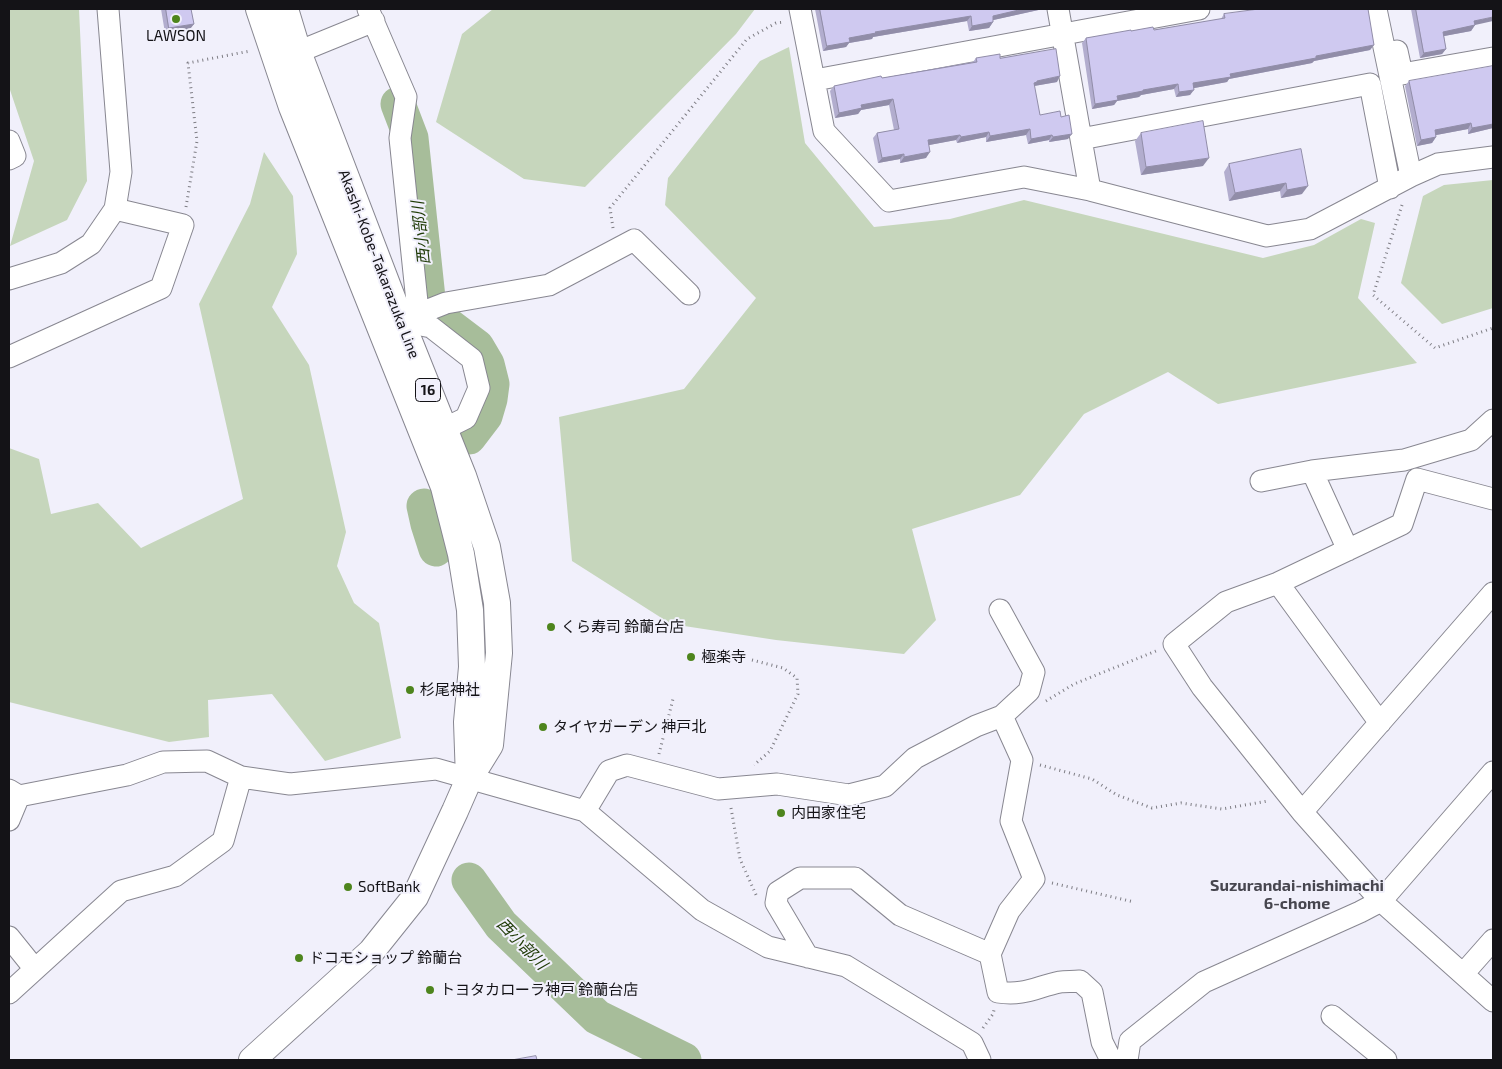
<!DOCTYPE html>
<meta charset="utf-8">
<style>
body{margin:0}
#map{position:relative;width:1502px;height:1069px;overflow:hidden;background:#f1f0fb;font-family:"Exo 2",sans-serif}
canvas{display:block}
.frame{position:absolute;inset:0;border:10px solid #141317;pointer-events:none}
</style>
<div id="map">
<canvas width="1502" height="1069"></canvas>
<div class="frame"></div>
</div>
<script>
const context = document.querySelector('canvas').getContext('2d');
context.lineJoin = 'round';
function paint(path, color) { context.fillStyle = color; context.fill(path, 'evenodd'); }
function trace(path, color, width, dash) { context.strokeStyle = color; context.lineWidth = width; context.lineCap = dash ? 'butt' : 'round'; context.setLineDash(dash || []); context.stroke(path); }
function drawText(font, color, halo, rows, align = 'center') {
  context.font = font + ' "Exo 2","Noto Sans JP",sans-serif'; context.lineWidth = 4; context.setLineDash([]); context.textBaseline = 'middle'; context.strokeStyle = halo; context.fillStyle = color; for (const [text, x, y, turn = 0] of rows) {
    context.save(); context.translate(x, y); context.rotate((+turn || 0) * Math.PI / 180); context.textAlign = isNaN(turn) ? turn : align; if (halo) context.strokeText(text, 0, 0); context.fillText(text, 0, 0); context.restore();
  }
}
paint(new Path2D(`
 M 9,9 L 79,9 L 87,181 L 67,220 L 10,246 L 34,161 L 9,87 Z
 M 493,9 L 755,9 L 736,34 L 585,187 L 524,179 L 436,122 L 462,34 Z
 M 789,47 L 805,143 L 874,227 L 950,219 L 1024,200 L 1263,258 L 1314,245 L 1361,219 L 1375,223 L 1358,298 L 1417,363 L 1218,404 L 1168,372 L 1084,414 L 1020,495 L 912,529 L 936,620 L 904,654 L 776,640 L 671,624 L 572,561 L 559,417 L 684,389 L 756,298 L 665,205 L 668,178 L 760,61 Z
 M 264,152 L 293,196 L 297,254 L 272,307 L 309,365 L 346,532 L 337,566 L 354,603 L 379,623 L 401,738 L 325,761 L 272,694 L 208,700 L 209,737 L 169,742 L 9,702 L 9,448 L 39,459 L 51,514 L 98,503 L 141,548 L 243,499 L 199,304 L 250,204 Z
 M 1493,180 L 1493,308 L 1442,324 L 1401,283 L 1423,196 L 1444,185 Z`), '#c6d6bc');
trace(new Path2D(`
 M 398,104 L 411,138 L 428,298 L 440,319 L 477,347 L 487,364 L 492,384 L 490,399 L 485,416 L 469,437
 M 424,506 L 428,524 L 436,549
 M 469,880 L 501,925 L 597,1017 L 684,1060`), '#a7bd9a', 35);
const minor = new Path2D(`
 M 368,9 L 406,97 L 400,138 L 417,302 L 401,321
 M 800,9 L 824,131 L 889,201 L 1024,177 L 1090,190 L 1267,236 L 1310,229 L 1411,176 L 1438,164 L 1493,157
 M 1058,9 L 1090,190
 M 1376,9 L 1411,176
 M 1397,51 L 1402,74 L 1493,58
 M 298,52 L 374,21
 M 815,80 L 1199,9
 M 1081,139 L 1370,84 L 1390,188
 M 9,141 L 15,156 L 9,159
 M 9,279 L 61,263 L 91,244 L 115,209 L 121,172 L 108,9
 M 403,320 L 446,303 L 549,285 L 634,240 L 689,294
 M 401,321 L 431,327 L 472,359 L 479,388 L 466,418 L 444,429
 M 9,357 L 161,288 L 183,225 L 115,209
 M 1312,471 L 1348,550
 M 1261,481 L 1312,471 L 1404,460 L 1471,440 L 1493,420
 M 1493,499 L 1417,479 L 1402,524 L 1278,583 L 1226,602 L 1174,644 L 1202,687 L 1302,812 L 1381,901 L 1493,1001
 M 1278,583 L 1380,723
 M 1000,610 L 1034,672 L 1029,691 L 1002,716 L 1022,760 L 1011,821 L 1034,879 L 1009,911 L 990,954 L 998,992 C 1024,996 1036,987 1060,982 C 1066,981 1073,982 1080,981 L 1092,992 L 1102,1042 L 1111,1060
 M 9,790 L 19,796 L 127,775 L 163,762 L 207,761 L 241,777 L 290,784 L 436,769 L 585,811 L 702,910 L 768,947 L 846,966 L 972,1043 L 980,1060
 M 585,811 L 609,771 L 627,765 L 718,789 L 777,784 L 849,795 L 885,786 L 915,758 L 976,726 L 1002,716
 M 1302,812 L 1493,593
 M 9,820 L 19,796
 M 9,937 L 34,968
 M 808,957 L 776,903 L 778,892 L 800,878 L 855,878 L 900,915 L 990,954
 M 1463,974 L 1493,940
 M 9,993 L 121,891 L 175,876 L 223,841 L 241,777
 M 1332,1016 L 1386,1060
 M 1127,1060 L 1130,1041 L 1204,982 L 1360,912 L 1381,901 L 1493,772`);
const major = new Path2D(`
 M 259,9 L 292,107 L 444,487 L 461,554 L 470,610 L 472,667 L 467,722 L 469,779
 M 252,1060 L 371,952 L 415,897 L 455,811 L 469,779 L 490,745 L 499,653 L 497,603 L 487,547 L 463,476 L 401,321 L 298,52 L 285,9`);
trace(minor, '#888791', 23);
trace(major, '#888791', 28);
trace(new Path2D(`
 M 1402,205 L 1373,295 L 1435,348 L 1493,328
 M 186,207 L 197,141 L 188,63 L 250,51
 M 613,228 L 610,208 L 747,39 L 776,23 L 784,22
 M 752,660 L 783,668 L 797,678 L 798,694 L 770,751 L 754,765
 M 1046,701 L 1074,684 L 1156,651
 M 659,754 L 673,699
 M 1040,765 L 1092,779 L 1117,795 L 1152,808 L 1181,803 L 1222,809 L 1268,801
 M 731,808 L 740,859 L 757,897
 M 1052,883 L 1134,902
 M 983,1028 L 993,1014 L 994,1010`), '#7e7d84', 3, [1, 4]);
trace(minor, '#fff', 21);
trace(major, '#fff', 26);
paint(new Path2D(`
 M 161,9 L 191,9 L 194,24 L 190,29 L 165,33 Z
 M 815,9 L 1043,9 L 993,20 L 993,22 L 989,28 L 969,31 L 967,21 L 873,37 L 872,39 L 849,43 L 846,47 L 823,51 Z
 M 1411,9 L 1493,9 L 1475,25 L 1471,31 L 1444,36 L 1446,49 L 1442,54 L 1420,58 Z
 M 1224,14 L 1374,45 L 1370,50 L 1314,61 L 1312,63 L 1229,79 L 1227,82 L 1194,88 L 1190,95 L 1176,97 L 1174,89 L 1141,95 L 1139,97 L 1117,101 L 1114,105 L 1092,109 L 1082,43 L 1086,38 L 1131,31 L 1154,30 L 1221,19 Z
 M 976,58 L 1000,58 L 1057,82 L 1034,86 L 1040,115 L 1061,117 L 1068,139 L 1049,142 L 1049,140 L 1028,144 L 1026,135 L 986,142 L 986,137 L 957,143 L 956,140 L 929,145 L 926,158 L 900,163 L 900,159 L 878,163 L 873,138 L 877,133 L 894,130 L 889,105 L 861,110 L 858,114 L 835,118 L 830,91 L 834,86 L 882,78 L 973,62 Z
 M 1409,81 L 1493,128 L 1468,134 L 1468,129 L 1436,135 L 1436,137 L 1432,143 L 1417,146 L 1405,86 Z
 M 1141,133 L 1203,166 L 1141,175 L 1135,141 Z
 M 1301,149 L 1302,194 L 1281,198 L 1280,191 L 1229,201 L 1224,172 L 1229,164 Z`), '#b2adce');
paint(new Path2D(`
 M 1023,9 L 1043,9 L 989,21 L 993,16 Z
 M 971,16 L 967,21 L 873,37 L 872,39 L 849,43 L 846,47 L 823,51 L 827,46 L 849,38 L 875,32 Z
 M 1493,17 L 1493,21 L 1475,25 L 1471,31 L 1439,37 L 1443,32 L 1474,21 Z
 M 993,22 L 989,28 L 969,31 L 972,26 Z
 M 194,24 L 190,29 L 165,33 L 169,28 Z
 M 1374,45 L 1370,50 L 1314,61 L 1312,63 L 1229,79 L 1227,82 L 1189,89 L 1193,83 L 1230,74 L 1316,56 Z
 M 1446,49 L 1442,54 L 1420,58 L 1424,53 Z
 M 1060,76 L 1057,82 L 1034,86 L 1034,83 L 1037,81 Z
 M 1178,84 L 1174,89 L 1141,95 L 1139,97 L 1117,101 L 1114,105 L 1092,109 L 1095,104 L 1117,96 L 1143,90 Z
 M 1194,90 L 1190,95 L 1176,97 L 1179,92 Z
 M 893,99 L 889,105 L 861,110 L 858,114 L 835,118 L 839,113 L 861,105 Z
 M 1471,123 L 1468,129 L 1431,136 L 1435,130 Z
 M 1493,124 L 1493,128 L 1468,134 L 1472,128 Z
 M 1030,129 L 1026,135 L 986,142 L 990,136 Z
 M 989,132 L 986,137 L 957,143 L 961,137 Z
 M 1072,134 L 1068,139 L 1049,142 L 1053,137 Z
 M 960,135 L 956,140 L 924,146 L 928,140 Z
 M 1052,135 L 1049,140 L 1028,144 L 1031,139 Z
 M 1436,137 L 1432,143 L 1417,146 L 1421,140 Z
 M 930,152 L 926,158 L 900,163 L 904,157 Z
 M 904,154 L 900,159 L 878,163 L 882,158 Z
 M 1209,158 L 1203,166 L 1141,175 L 1146,167 Z
 M 1286,183 L 1280,191 L 1229,201 L 1235,193 Z
 M 1308,186 L 1302,194 L 1281,198 L 1287,190 Z`), '#918da8');
const building = new Path2D(`
 M 166,9 L 191,9 L 194,24 L 169,28 Z
 M 820,9 L 1023,9 L 993,16 L 993,22 L 972,26 L 971,16 L 875,32 L 876,33 L 849,38 L 850,42 L 827,46 Z
 M 1259,9 L 1368,9 L 1374,45 L 1316,56 L 1316,58 L 1230,74 L 1231,77 L 1193,83 L 1194,90 L 1179,92 L 1178,84 L 1143,90 L 1143,91 L 1117,96 L 1118,100 L 1095,104 L 1086,38 L 1131,30 L 1131,31 L 1153,27 L 1154,30 L 1225,18 L 1224,14 Z
 M 1416,9 L 1493,9 L 1493,17 L 1474,21 L 1475,25 L 1443,32 L 1446,49 L 1424,53 Z
 M 1056,49 L 1060,76 L 1037,81 L 1037,82 L 1034,83 L 1040,115 L 1060,111 L 1061,117 L 1069,115 L 1072,134 L 1053,137 L 1052,135 L 1031,139 L 1030,129 L 990,136 L 989,132 L 961,137 L 960,135 L 928,140 L 930,152 L 904,157 L 904,154 L 882,158 L 877,133 L 899,129 L 893,99 L 861,105 L 862,108 L 839,113 L 834,86 L 881,76 L 882,78 L 977,62 L 976,58 L 1000,54 L 1000,58 Z
 M 1493,66 L 1493,124 L 1472,128 L 1471,123 L 1435,130 L 1436,137 L 1421,140 L 1409,81 Z
 M 1203,121 L 1209,158 L 1146,167 L 1141,133 Z
 M 1301,149 L 1308,186 L 1287,190 L 1286,183 L 1235,193 L 1229,164 Z
 M 536,1056 L 537,1060 L 512,1060 Z`);
paint(building, '#cfc9f0');
trace(building, '#918da8', 1);
for (const [x, y, r, color] of [
 [176,19,5,"#4e851d"],
 [551,627,5,"#4e851d"],
 [691,657,5,"#4e851d"],
 [410,690,5,"#4e851d"],
 [543,727,5,"#4e851d"],
 [781,813,5,"#4e851d"],
 [348,887,5,"#4e851d"],
 [299,958,5,"#4e851d"],
 [430,990,5,"#4e851d"]
]) { const dot = new Path2D(); dot.arc(x, y, r, 0, 2 * Math.PI); context.fillStyle = color; context.fill(dot); trace(dot, '#f1f0fb', 2); }
for (const [x, y, w] of [
 [428,390,25]
]) { const box = new Path2D(); box.roundRect(x - w / 2, y - 11.5, w, 23, 4); context.fillStyle = '#f1f0fb'; context.fill(box); trace(box, '#141317', 1); }
drawText('bold 14px', '#141317', null, [
 ["16",428,390]
]);
drawText('15px', '#141317', '#f1f0fb', [
 ["LAWSON",176,36,"center"],
 ["くら寿司 鈴蘭台店",561,627],
 ["極楽寺",701,657],
 ["杉尾神社",420,690],
 ["タイヤガーデン 神戸北",553,727],
 ["内田家住宅",791,813],
 ["SoftBank",358,887],
 ["ドコモショップ 鈴蘭台",309,958],
 ["トヨタカローラ神戸 鈴蘭台店",440,990]
], 'left');
drawText('15px', '#141317', '#f1f0fb', [
 ["Akashi-Kobe-Takarazuka Line",379,264,69]
]);
drawText('italic 16px', '#1e3a05', '#f1f0fb', [
 ["西小部川",421,233,-96],
 ["西小部川",522,944,46]
]);
drawText('bold 16px', '#47464f', '#f1f0fb', [
 ["Suzurandai-nishimachi",1297,886],
 ["6-chome",1297,904]
]);
</script>
